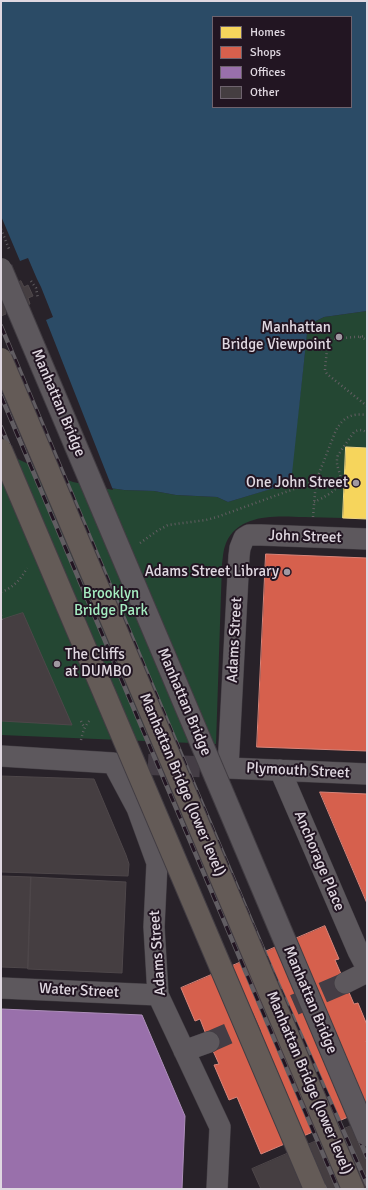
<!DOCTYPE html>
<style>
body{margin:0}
#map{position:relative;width:368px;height:1190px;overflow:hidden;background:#282229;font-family:Signika,sans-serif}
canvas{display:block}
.frame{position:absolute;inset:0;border:2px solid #e0d8e1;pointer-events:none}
.legend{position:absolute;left:212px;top:16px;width:140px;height:92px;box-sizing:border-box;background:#221522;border:1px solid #6e636e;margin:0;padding:5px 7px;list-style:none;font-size:12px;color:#e0d8e1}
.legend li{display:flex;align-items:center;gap:8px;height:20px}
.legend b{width:20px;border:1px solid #6e636e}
</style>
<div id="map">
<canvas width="368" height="1190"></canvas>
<div class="frame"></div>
<ul class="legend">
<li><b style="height:11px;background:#f6d55c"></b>Homes</li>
<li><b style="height:11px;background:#d6604d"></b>Shops</li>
<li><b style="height:11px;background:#9970ab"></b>Offices</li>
<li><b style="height:11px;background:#453e41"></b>Other</li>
</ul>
</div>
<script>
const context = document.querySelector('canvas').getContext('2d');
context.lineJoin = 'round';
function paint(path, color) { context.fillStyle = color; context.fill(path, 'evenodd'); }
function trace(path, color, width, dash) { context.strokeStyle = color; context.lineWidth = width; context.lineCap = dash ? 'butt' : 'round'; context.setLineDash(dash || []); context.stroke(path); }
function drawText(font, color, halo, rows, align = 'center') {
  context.font = font + ' Signika,sans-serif'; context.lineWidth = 4; context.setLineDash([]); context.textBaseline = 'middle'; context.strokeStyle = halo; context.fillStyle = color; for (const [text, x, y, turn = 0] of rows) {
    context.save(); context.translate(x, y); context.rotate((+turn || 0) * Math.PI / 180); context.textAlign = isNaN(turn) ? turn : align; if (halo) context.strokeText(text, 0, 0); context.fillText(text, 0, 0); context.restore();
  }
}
paint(new Path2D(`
 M 367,311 L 367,448 L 346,447 L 343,518 C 330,518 316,517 303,517 C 277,516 239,513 226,543 C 223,550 223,557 222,564 L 216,744 L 1,735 L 1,448 L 103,487 L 124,490 L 154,491 L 176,495 L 217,497 L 228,502 L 290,483 L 307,334 L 312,323 L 324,317 Z`), '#244733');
paint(new Path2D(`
 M 1,1 L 367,1 L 367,311 L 324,317 L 312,323 L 307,334 L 291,483 L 228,502 L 217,497 L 176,495 L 154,491 L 124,490 L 103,487 L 1,448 ZM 213,17 L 351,17 L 351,107 L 213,107 Z`), '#2b4b66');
paint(new Path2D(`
 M 1,216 L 20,261 L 28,258 L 37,279 L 41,287 L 53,317 L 46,320 L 113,490 L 73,482 L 43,471 L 1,451 Z`), '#282229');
const homes = new Path2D(`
 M 346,447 L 367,448 L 367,519 L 343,518 Z`);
paint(homes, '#f6d55c');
trace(homes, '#efd684', 1);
const shops = new Path2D(`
 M 266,554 L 367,558 L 367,751 L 257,747 Z
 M 320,792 L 367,794 L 367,903 Z
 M 325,926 L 339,959 L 335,960 L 354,1004 L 358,1003 L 367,1025 L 367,1040 L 366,1041 L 367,1044 L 367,1109 L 261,1154 L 237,1097 L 229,1100 L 214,1065 L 219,1064 L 209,1042 L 200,1019 L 195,1021 L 181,988 Z`);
paint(shops, '#d6604d');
trace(shops, '#d98479', 1);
const offices = new Path2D(`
 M 1,1009 L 142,1015 L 185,1116 L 182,1189 L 1,1189 Z`);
paint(offices, '#9970ab');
trace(offices, '#ae8fbb', 1);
const building = new Path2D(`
 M 21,281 L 24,287 L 28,285 L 33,296 L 28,298 L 30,304 L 20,308 L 19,307 L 5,312 L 6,314 L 1,316 L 1,293 L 10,286 Z
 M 23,613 L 72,725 L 1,721 L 1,620 Z
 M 1,776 L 94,779 L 126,855 L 129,864 L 128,876 L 1,872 Z
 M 1,876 L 31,877 L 28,968 L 1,967 Z
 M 31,877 L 126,882 L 122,973 L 28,969 Z
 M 367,1119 L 367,1189 L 261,1189 L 252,1169 Z`);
paint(building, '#453e41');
trace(building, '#4e474a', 1);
trace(new Path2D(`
 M 117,763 L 228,768
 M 209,1042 L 345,983`), '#443d45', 21, [21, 10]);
const street = new Path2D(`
 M 367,539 L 261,535 L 249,535 L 244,538 L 240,548 L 239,556 L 228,768 L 367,774
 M 1,756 L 113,763 L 137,808 L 157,863 L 154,927 L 158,995 L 220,1127 L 217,1189
 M 280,770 L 358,951 L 367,968
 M 345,983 L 367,972
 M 1,988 L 158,995
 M 184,1051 L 209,1042`);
trace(street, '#423d43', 22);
trace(new Path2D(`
 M 367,336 L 331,339 L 328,341 L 325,368 L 325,371 L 327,374 L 367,406
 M 360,337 L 367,340
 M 314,502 C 321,499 337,491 340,483 C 342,479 340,475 339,471 C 337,465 336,461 338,455 L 354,432 C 359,429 362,430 367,432
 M 313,517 L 316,481
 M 140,543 L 157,531 L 168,525 L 206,520 L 217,517 L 316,481 L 336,430 C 344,417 351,413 367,415
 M 1,592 C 13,588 21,579 27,568
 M 1,615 L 2,620
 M 81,721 L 84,727
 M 81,740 C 83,731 85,725 91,719`), '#625e62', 2.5, [1, 3]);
trace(street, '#5d585d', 21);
const rail = new Path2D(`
 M 1,291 L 367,1157
 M 1,326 L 274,975 L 367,1184
 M 1,396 L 338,1189
 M 1,427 L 325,1189`);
trace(rail, '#615d62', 4.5);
trace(rail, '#221522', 3, [9]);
const secondaryBridge = new Path2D(`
 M 1,269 L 367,1135`);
const primaryBridge = new Path2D(`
 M 1,359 L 353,1189
 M 1,450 L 315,1189`);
trace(secondaryBridge, '#423d43', 24, []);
trace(primaryBridge, '#423d43', 24, []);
trace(new Path2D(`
 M 1,229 L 9,249
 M 31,281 L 36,288 L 38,299`), '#625e62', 2.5, [1, 3]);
trace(secondaryBridge, '#5d585d', 22);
trace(primaryBridge, '#645b57', 22);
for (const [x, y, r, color] of [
 [339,337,4,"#a098a1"],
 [356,483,4,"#a098a1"],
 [287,572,4,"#a098a1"],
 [57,664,4,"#a098a1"]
]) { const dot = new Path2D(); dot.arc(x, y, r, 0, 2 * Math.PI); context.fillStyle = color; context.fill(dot); trace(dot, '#221522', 1.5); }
drawText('15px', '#e0d8e1', '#221522', [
 ["Manhattan",331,328],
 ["Bridge Viewpoint",331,345],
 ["One John Street",348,483],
 ["Adams Street Library",279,572],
 ["The Cliffs",65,655,"left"],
 ["at DUMBO",65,672,"left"]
], 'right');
drawText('15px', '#e0d8e1', '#221522', [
 ["Manhattan Bridge",58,403,67],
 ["John Street",305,537,2],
 ["Adams Street",235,640,-87],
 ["Manhattan Bridge",184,702,67],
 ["Plymouth Street",298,771,3],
 ["Manhattan Bridge (lower level)",182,785,67],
 ["Anchorage Place",319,861,67],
 ["Adams Street",158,953,-94],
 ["Water Street",79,991,3],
 ["Manhattan Bridge",310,1000,67],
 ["Manhattan Bridge (lower level)",309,1083,67]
]);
drawText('15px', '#a5edc1', '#221522', [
 ["Brooklyn",111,594],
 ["Bridge Park",111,611]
]);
</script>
